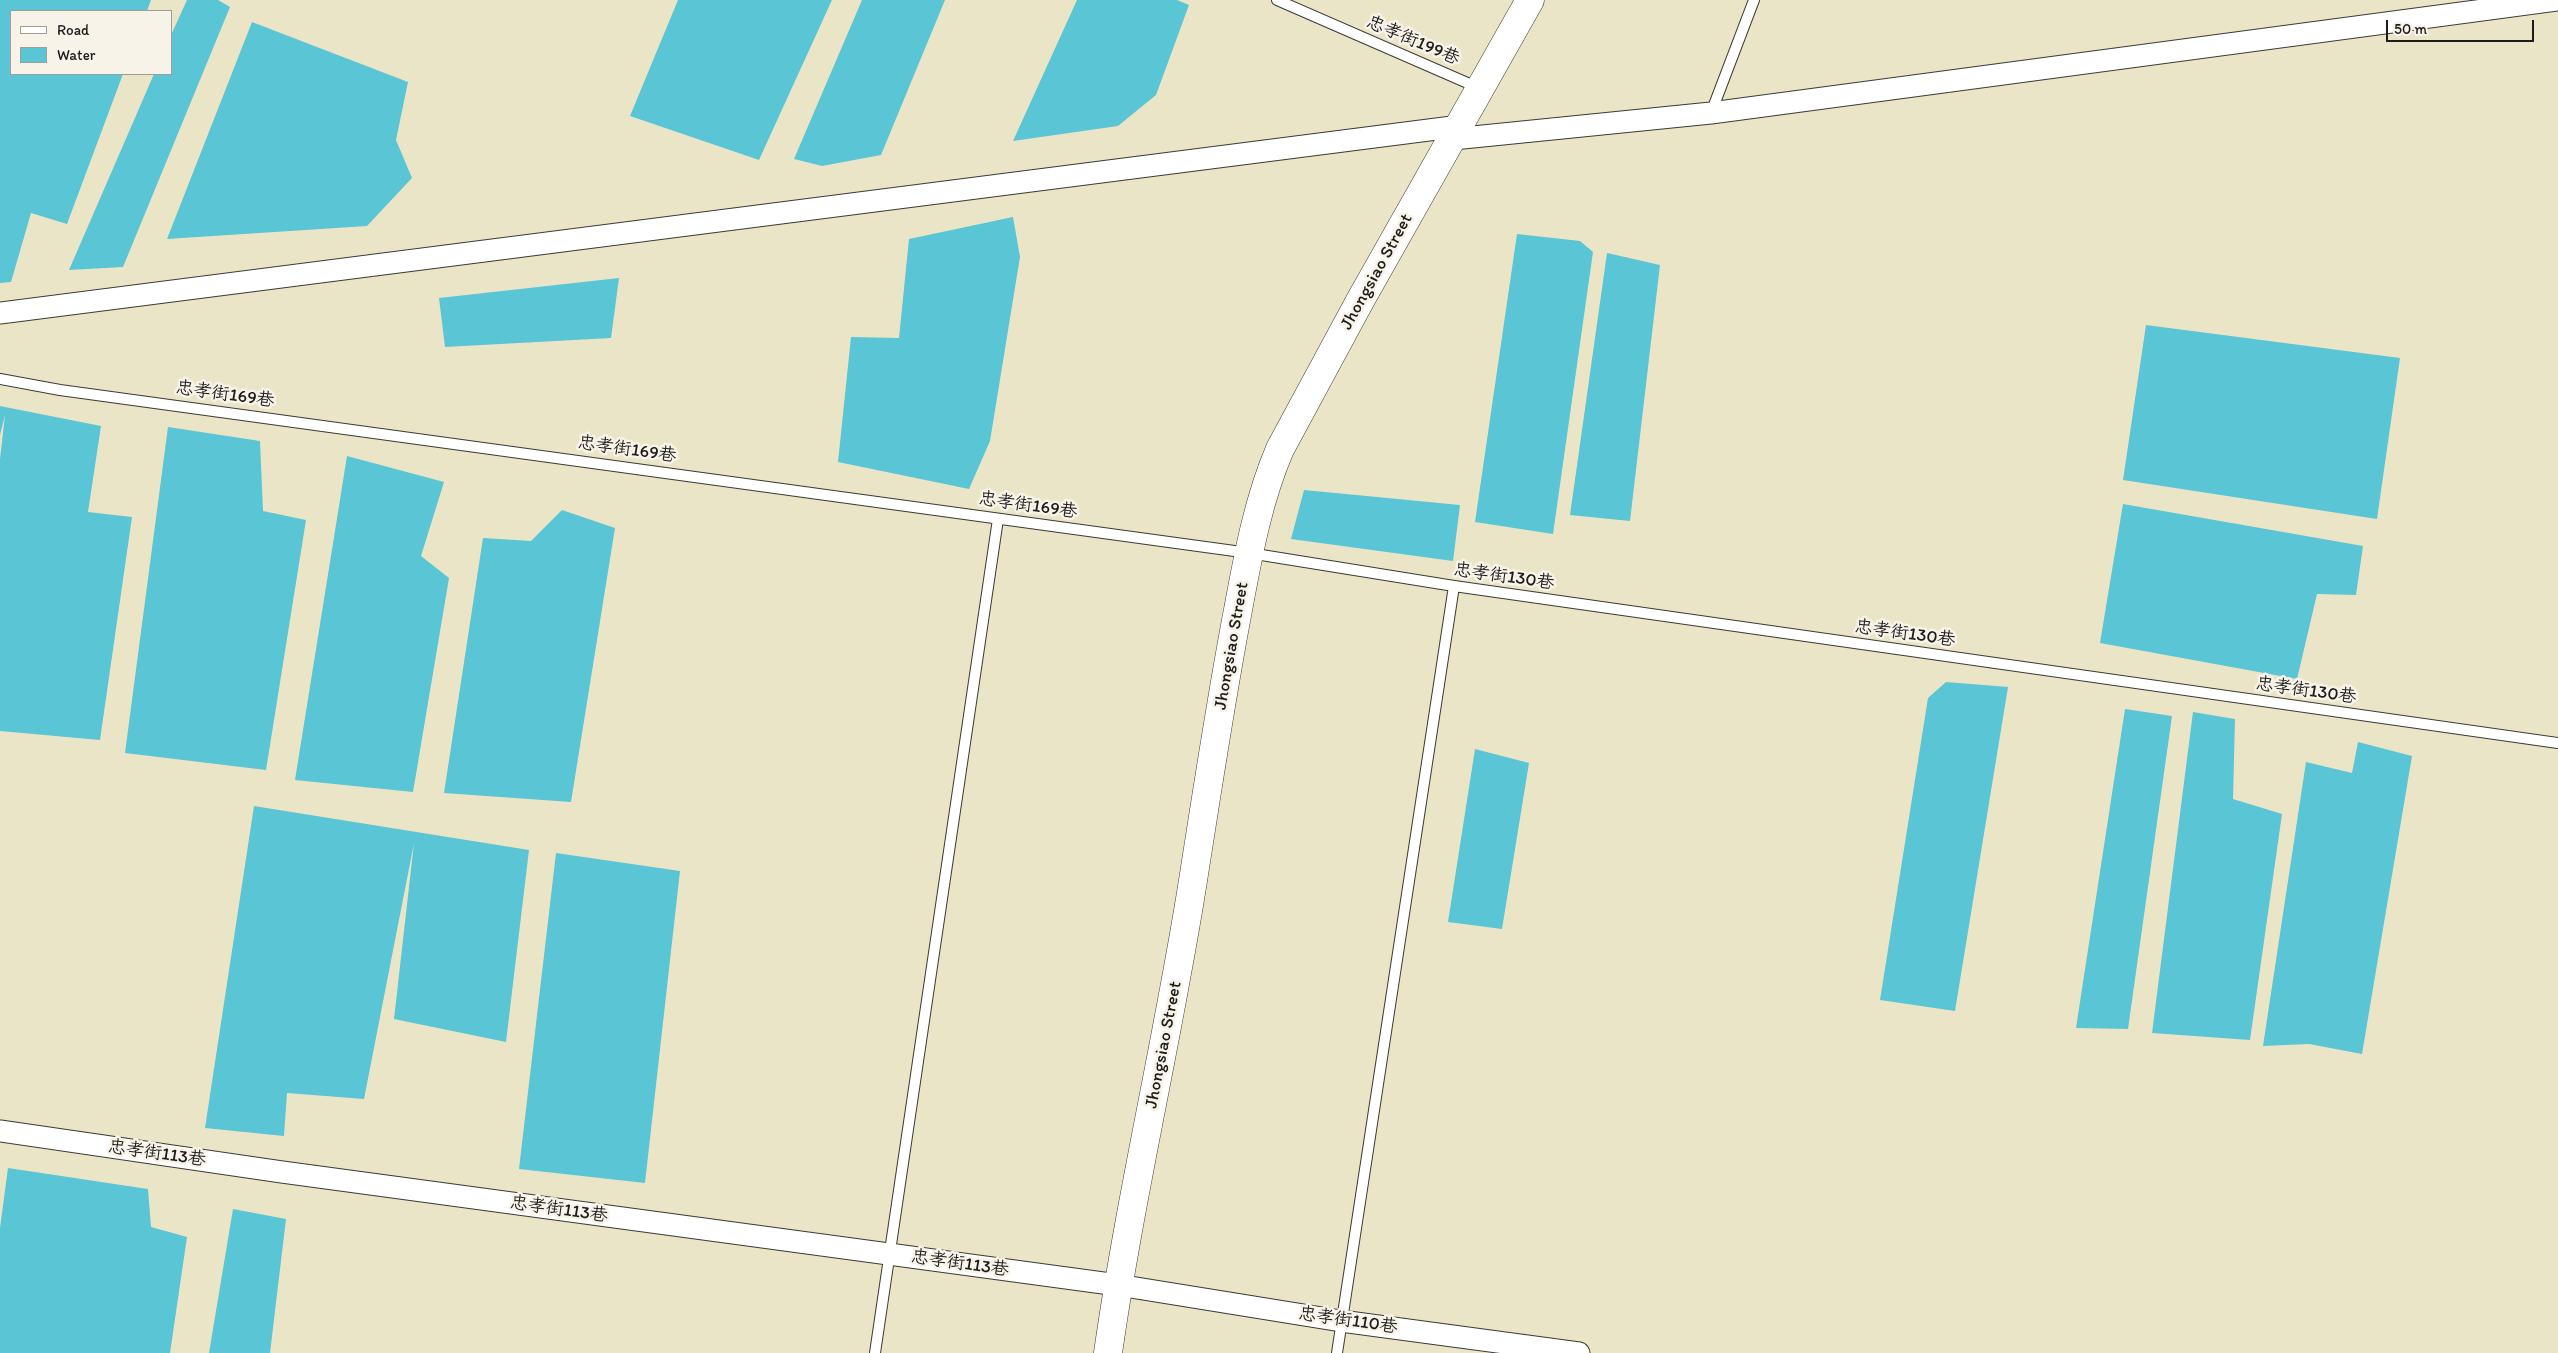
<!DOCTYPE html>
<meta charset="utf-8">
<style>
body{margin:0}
#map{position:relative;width:2558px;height:1353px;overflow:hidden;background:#ebe5c7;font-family:Itim,sans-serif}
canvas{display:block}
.legend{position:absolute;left:10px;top:10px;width:162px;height:65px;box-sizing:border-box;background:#f7f3e8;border:1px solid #9f9d96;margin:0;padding:6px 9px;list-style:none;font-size:15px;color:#1c1c1c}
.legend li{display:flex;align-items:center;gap:10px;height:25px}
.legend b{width:25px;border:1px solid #9f9d96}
.scale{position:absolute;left:2386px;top:20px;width:148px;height:22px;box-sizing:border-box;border:2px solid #1c1c1c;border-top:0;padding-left:6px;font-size:15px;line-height:18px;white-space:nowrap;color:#1c1c1c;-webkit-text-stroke:4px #f7f3e8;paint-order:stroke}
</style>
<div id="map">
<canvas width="2558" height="1353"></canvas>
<ul class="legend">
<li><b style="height:6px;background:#fff"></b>Road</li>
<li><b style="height:14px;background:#5ac5d4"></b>Water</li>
</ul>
<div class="scale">50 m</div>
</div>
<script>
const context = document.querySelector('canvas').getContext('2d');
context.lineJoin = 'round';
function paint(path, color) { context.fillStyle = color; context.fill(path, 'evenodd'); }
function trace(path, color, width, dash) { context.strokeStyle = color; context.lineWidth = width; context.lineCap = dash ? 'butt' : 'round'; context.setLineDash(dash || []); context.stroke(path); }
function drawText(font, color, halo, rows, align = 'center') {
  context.font = font + ' Itim,"LXGW WenKai TC",sans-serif'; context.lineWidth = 5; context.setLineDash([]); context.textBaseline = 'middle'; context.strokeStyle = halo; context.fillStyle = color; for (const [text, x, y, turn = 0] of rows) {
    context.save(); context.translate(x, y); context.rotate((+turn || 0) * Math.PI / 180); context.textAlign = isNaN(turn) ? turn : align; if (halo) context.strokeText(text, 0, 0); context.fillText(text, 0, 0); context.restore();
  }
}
paint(new Path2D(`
 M 0,0 L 151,0 L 147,11 L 11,11 L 11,74 L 123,74 L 67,224 L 31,213 L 11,282 L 0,283 Z
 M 187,0 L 218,0 L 230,7 L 123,267 L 69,270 L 154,74 L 171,74 L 171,35 Z
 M 678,0 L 832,0 L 759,160 L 630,116 Z
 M 862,0 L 945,0 L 881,155 L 822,166 L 794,159 Z
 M 1077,0 L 1177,0 L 1189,5 L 1156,95 L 1118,126 L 1013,141 Z
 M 252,22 L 408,82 L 396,140 L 412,178 L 367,226 L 167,239 Z
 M 1013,217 L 1020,257 L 990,441 L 969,489 L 838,462 L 851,337 L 899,338 L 909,239 Z
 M 1517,234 L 1580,241 L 1593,252 L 1553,534 L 1475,522 Z
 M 1607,253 L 1660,265 L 1630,521 L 1570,515 Z
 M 619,278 L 611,338 L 445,347 L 439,298 Z
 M 2146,325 L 2400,358 L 2377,519 L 2123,480 Z
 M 0,406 L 101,426 L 88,512 L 132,517 L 100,740 L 0,731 L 0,459 L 5,415 L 0,435 Z
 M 168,427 L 260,441 L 263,511 L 306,520 L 266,770 L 125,753 Z
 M 347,456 L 444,482 L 421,556 L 449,578 L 413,792 L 295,780 Z
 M 1304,490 L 1460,505 L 1453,561 L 1291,539 Z
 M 2123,504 L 2363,546 L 2356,595 L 2317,594 L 2297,679 L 2100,643 Z
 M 562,510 L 615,528 L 571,802 L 444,793 L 483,538 L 531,541 Z
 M 1946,682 L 2008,687 L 1955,1011 L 1880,1000 L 1928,698 Z
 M 2125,709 L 2172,716 L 2128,1029 L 2076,1028 Z
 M 2193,712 L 2235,719 L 2233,799 L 2282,814 L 2250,1040 L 2152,1033 Z
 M 2358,742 L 2412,756 L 2362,1054 L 2309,1044 L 2263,1046 L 2306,762 L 2352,773 Z
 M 1475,749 L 1529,763 L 1502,929 L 1448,922 Z
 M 254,806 L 529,850 L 506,1042 L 394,1019 L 414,843 L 364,1099 L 287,1093 L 284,1136 L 205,1128 Z
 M 556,853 L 680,871 L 645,1183 L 519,1169 Z
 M 8,1168 L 148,1189 L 151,1227 L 187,1237 L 170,1353 L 0,1353 L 0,1228 Z
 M 233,1209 L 286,1219 L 270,1353 L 209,1353 Z`), '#5ac5d4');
const lane = new Path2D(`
 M 1277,0 L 1479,88
 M 1711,113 L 1754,0
 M 0,379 L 60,390 L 1249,553 L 1454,586 L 2558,743
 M 875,1353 L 998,519
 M 1337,1353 L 1454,586`);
const street = new Path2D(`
 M 1453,139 L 1711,113 L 2558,0
 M 0,313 L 1460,126
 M 0,1131 L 282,1172 L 1118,1285 L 1341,1321 L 1579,1353`);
const secondary = new Path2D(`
 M 1108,1353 C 1130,1199 1166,1047 1191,893 C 1206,799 1220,704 1238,610 C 1248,556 1258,500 1280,449 L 1361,299 L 1530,0`);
trace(lane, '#3b3a36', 12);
trace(street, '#3b3a36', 23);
trace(secondary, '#3b3a36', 29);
trace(lane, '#fff', 10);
trace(street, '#fff', 21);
trace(secondary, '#fff', 28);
drawText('18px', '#1c1c1c', '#f7f3e8', [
 ["忠孝街199巷",1413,41,23],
 ["Jhongsiao Street",1377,272,-61],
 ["忠孝街169巷",225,395,8],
 ["忠孝街169巷",627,450,8],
 ["忠孝街169巷",1028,506,8],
 ["忠孝街130巷",1504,577,8],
 ["忠孝街130巷",1905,634,8],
 ["Jhongsiao Street",1232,646,-80],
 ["忠孝街130巷",2306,691,8],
 ["Jhongsiao Street",1164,1045,-79],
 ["忠孝街113巷",157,1154,8],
 ["忠孝街113巷",559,1210,8],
 ["忠孝街113巷",960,1264,8],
 ["忠孝街110巷",1348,1321,8]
]);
</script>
